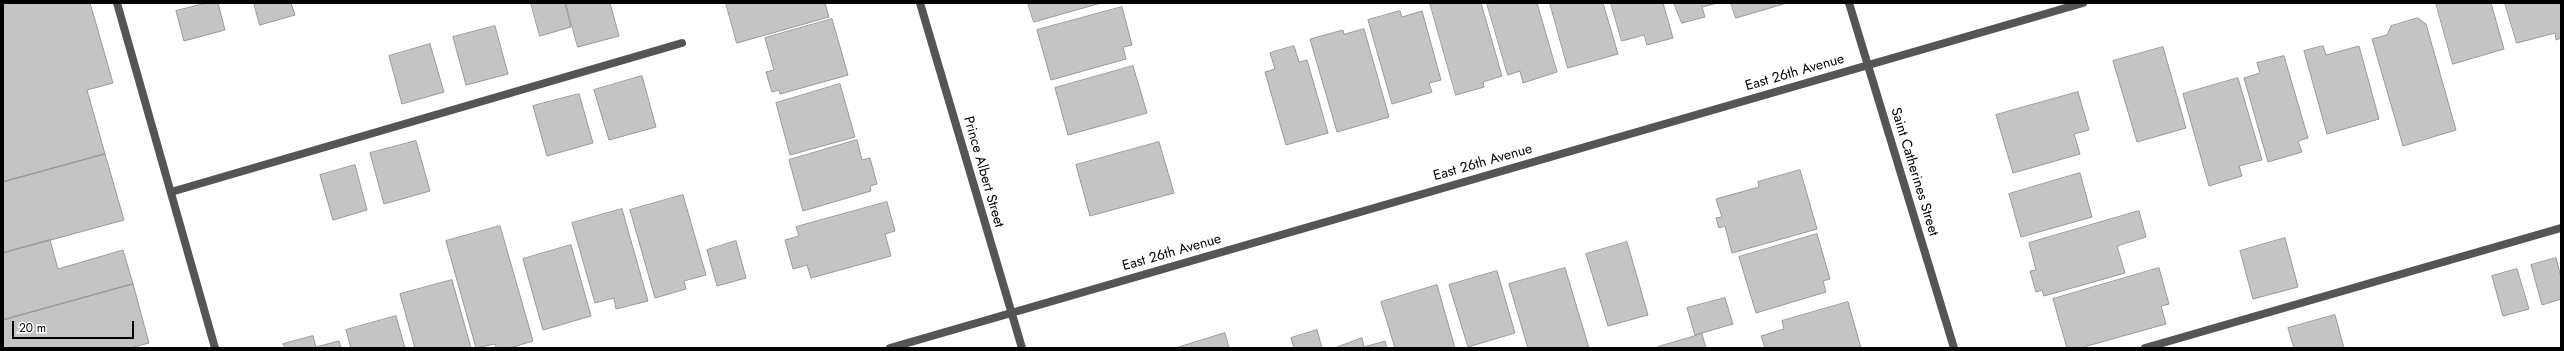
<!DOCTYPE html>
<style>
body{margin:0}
#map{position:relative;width:2564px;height:351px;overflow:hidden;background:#fff;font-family:Jost,sans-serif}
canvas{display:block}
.frame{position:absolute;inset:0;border:4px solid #000;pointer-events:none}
.scale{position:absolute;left:12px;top:321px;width:122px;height:18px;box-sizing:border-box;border:2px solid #000;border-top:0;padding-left:5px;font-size:12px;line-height:14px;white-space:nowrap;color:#000;-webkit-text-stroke:3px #fff;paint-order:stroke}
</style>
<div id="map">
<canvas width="2564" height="351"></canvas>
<div class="frame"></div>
<div class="scale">20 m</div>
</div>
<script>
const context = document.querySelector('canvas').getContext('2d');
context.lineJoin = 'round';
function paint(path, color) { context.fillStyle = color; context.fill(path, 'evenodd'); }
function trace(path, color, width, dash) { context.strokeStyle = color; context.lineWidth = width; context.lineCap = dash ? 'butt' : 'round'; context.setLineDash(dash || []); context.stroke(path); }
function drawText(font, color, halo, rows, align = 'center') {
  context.font = font + ' Jost,sans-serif'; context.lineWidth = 4; context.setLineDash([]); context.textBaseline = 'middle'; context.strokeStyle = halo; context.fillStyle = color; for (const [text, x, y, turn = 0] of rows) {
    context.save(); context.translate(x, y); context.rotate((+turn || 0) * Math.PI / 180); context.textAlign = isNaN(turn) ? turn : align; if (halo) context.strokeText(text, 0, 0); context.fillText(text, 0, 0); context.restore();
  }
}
const building = new Path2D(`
 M 3,3 L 90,3 L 113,83 L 87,90 L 105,154 L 3,182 Z
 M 207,3 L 218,3 L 225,30 L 184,41 L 176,11 Z
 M 254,3 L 291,3 L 295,15 L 260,25 Z
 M 531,3 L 565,3 L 571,27 L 540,36 Z
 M 566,3 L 610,3 L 619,36 L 578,47 Z
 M 726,3 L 825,3 L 829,17 L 737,43 Z
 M 1028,3 L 1101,3 L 1034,22 Z
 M 1430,3 L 1481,3 L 1502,76 L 1483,82 L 1484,87 L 1456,95 Z
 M 1487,3 L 1537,3 L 1557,72 L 1523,83 L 1520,71 L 1508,75 Z
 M 1550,3 L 1603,3 L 1618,54 L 1568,68 Z
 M 1611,3 L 1663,3 L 1673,38 L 1647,45 L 1644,35 L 1622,41 Z
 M 1674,3 L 1718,3 L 1702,7 L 1705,17 L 1682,23 Z
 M 1731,3 L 1787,3 L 1736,18 Z
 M 2436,3 L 2491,3 L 2504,49 L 2453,64 Z
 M 2505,3 L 2561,3 L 2561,38 L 2556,40 L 2555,33 L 2517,43 Z
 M 1122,7 L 1132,45 L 1123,47 L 1126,59 L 1051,80 L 1037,30 Z
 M 1400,11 L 1402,17 L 1422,11 L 1441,80 L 1429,83 L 1432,92 L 1392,104 L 1368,20 Z
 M 2418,18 L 2426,24 L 2456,130 L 2403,146 L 2372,39 L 2387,35 L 2391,26 Z
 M 832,19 L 848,75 L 780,94 L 779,90 L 772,92 L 766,72 L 774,70 L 765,38 Z
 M 495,26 L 508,74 L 466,85 L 453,37 Z
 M 1364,29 L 1389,117 L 1337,132 L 1310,39 L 1343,30 L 1344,34 Z
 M 430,44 L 444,92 L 402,104 L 389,56 Z
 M 1294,46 L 1299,62 L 1307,60 L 1328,133 L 1286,145 L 1265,72 L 1275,69 L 1270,53 Z
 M 2323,46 L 2326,55 L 2359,46 L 2379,119 L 2327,134 L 2304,51 Z
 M 2163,47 L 2186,128 L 2137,142 L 2113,61 Z
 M 2284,56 L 2308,138 L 2298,141 L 2302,152 L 2268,162 L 2244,78 L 2260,73 L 2257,63 Z
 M 1133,66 L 1147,113 L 1068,135 L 1055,88 Z
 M 642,76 L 656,127 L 609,140 L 594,90 Z
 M 2238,78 L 2262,160 L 2239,166 L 2242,176 L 2209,186 L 2183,94 Z
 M 840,84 L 855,137 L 790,155 L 776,103 Z
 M 2078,92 L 2089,130 L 2074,134 L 2080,154 L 2013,173 L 1996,115 Z
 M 579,94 L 593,143 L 547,156 L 533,106 Z
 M 857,140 L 862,160 L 870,158 L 877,184 L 870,186 L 871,191 L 803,211 L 789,160 Z
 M 416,141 L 430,191 L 384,204 L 370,153 Z
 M 1159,142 L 1174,193 L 1090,216 L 1076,165 Z
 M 105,154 L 124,220 L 3,253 L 3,182 Z
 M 355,165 L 367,210 L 333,220 L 320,175 Z
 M 1800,170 L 1817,229 L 1732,253 L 1725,226 L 1719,228 L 1716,218 L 1722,217 L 1716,199 L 1759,187 L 1758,182 Z
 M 2080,173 L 2092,217 L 2021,237 L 2009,194 Z
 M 683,195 L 706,275 L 684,281 L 686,289 L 655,298 L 630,210 Z
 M 887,202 L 895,231 L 885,234 L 891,256 L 811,278 L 807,265 L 793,269 L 785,240 L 799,236 L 796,227 Z
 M 622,209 L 648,301 L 616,309 L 614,298 L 595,303 L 572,223 Z
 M 2139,211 L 2146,237 L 2117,246 L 2125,273 L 2044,296 L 2042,290 L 2036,292 L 2030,271 L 2036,270 L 2029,243 Z
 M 500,226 L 533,341 L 510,348 L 496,348 L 495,344 L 476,348 L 446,241 Z
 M 1817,234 L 1830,279 L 1823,281 L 1826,292 L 1756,313 L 1739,257 Z
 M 2285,238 L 2298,287 L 2253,299 L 2240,251 Z
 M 50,240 L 58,269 L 123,250 L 133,284 L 3,320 L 3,253 Z
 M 736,241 L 746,278 L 717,286 L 707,250 Z
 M 1627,242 L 1648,315 L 1608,326 L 1586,254 Z
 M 571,245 L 591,316 L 543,330 L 523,259 Z
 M 2556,258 L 2561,277 L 2561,299 L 2542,305 L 2531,265 Z
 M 1565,268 L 1589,348 L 1528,348 L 1509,284 Z
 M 2159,268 L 2169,304 L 2161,306 L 2166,324 L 2080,348 L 2067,348 L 2053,299 Z
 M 2517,269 L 2529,309 L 2503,316 L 2492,276 Z
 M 1497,271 L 1515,333 L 1468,347 L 1449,285 Z
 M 452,280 L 471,348 L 415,348 L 400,294 Z
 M 133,284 L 149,343 L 130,348 L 3,348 L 3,320 Z
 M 1437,285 L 1455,348 L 1395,348 L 1381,302 Z
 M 1725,298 L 1733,324 L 1695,335 L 1687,308 Z
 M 1848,302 L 1861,348 L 1765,348 L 1761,336 L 1784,329 L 1782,321 Z
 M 2335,315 L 2344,348 L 2294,348 L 2288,328 Z
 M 396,316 L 405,348 L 351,348 L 346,330 Z
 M 1317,330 L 1322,348 L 1294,348 L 1291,338 Z
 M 1225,333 L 1229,348 L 1176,348 Z
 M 1702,334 L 1706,348 L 1659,348 L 1658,347 Z
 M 313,336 L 316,347 L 339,341 L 341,348 L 285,348 L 283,344 Z
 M 1362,338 L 1364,347 L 1385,341 L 1387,348 L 1335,348 Z`);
paint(building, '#c4c4c4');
trace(building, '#999', 1);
trace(new Path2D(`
 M 117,3 L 215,348
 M 171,192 L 682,43
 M 2145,348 L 2561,228`), '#555', 8);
trace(new Path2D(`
 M 920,3 L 1022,348
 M 1849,3 L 1954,348
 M 890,348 L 2083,3`), '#555', 8);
drawText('14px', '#000', '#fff', [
 ["East 26th Avenue",1795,73,-16],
 ["East 26th Avenue",1483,163,-16],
 ["Prince Albert Street",983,172,74],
 ["Saint Catherines Street",1914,172,73],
 ["East 26th Avenue",1172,253,-16]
]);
</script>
